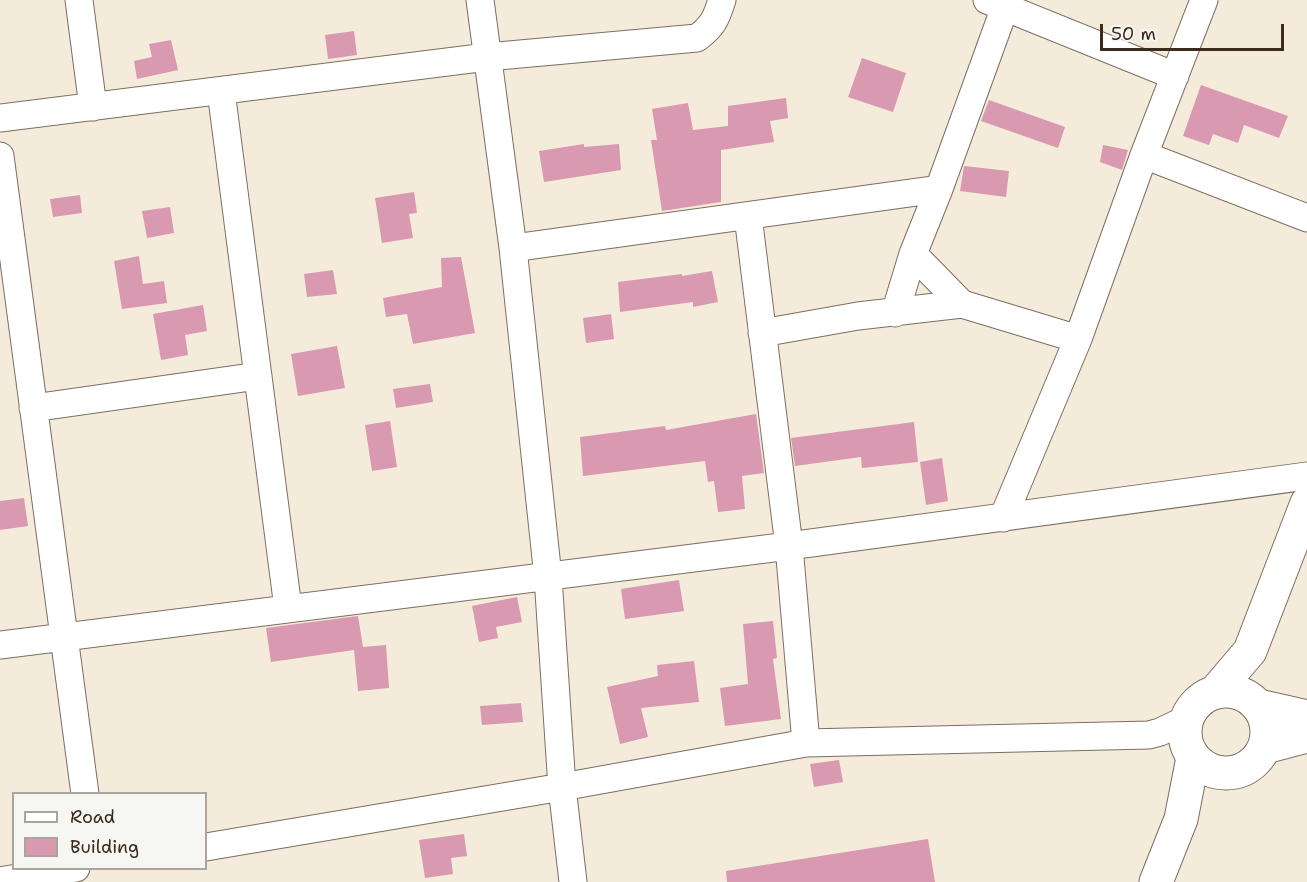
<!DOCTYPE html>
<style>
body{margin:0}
#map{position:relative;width:1307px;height:882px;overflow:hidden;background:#f4ebdb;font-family:"Shantell Sans",sans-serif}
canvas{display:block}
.legend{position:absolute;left:12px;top:792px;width:195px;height:78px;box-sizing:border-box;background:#f6f6f2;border:2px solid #aba49d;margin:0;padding:8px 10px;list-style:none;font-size:18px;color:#3b2a1e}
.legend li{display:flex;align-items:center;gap:12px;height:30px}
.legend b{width:30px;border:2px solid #aba49d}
.scale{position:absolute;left:1100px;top:24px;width:184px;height:27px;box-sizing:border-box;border:3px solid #3b2a1e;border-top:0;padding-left:8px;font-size:18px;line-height:21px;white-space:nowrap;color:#3b2a1e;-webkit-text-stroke:4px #f6f6f2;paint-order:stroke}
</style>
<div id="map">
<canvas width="1307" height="882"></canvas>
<ul class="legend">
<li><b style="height:8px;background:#fff"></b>Road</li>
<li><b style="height:16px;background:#d899b1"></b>Building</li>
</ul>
<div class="scale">50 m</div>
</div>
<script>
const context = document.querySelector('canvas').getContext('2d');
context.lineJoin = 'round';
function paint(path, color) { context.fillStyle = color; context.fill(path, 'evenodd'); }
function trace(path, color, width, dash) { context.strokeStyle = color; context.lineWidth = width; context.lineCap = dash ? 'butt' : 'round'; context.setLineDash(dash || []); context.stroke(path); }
paint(new Path2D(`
 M 354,31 L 357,55 L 328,59 L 325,35 Z
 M 171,40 L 178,70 L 137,79 L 134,61 L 152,57 L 149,44 Z
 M 862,58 L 906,73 L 893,112 L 848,97 Z
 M 1201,85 L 1288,116 L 1279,138 L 1244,125 L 1238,143 L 1213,134 L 1209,145 L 1183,136 Z
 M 786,98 L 788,118 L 770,121 L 774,142 L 721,150 L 721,202 L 662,211 L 651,140 L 657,140 L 652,109 L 688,103 L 693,130 L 728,126 L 728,106 Z
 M 989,100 L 1065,127 L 1058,148 L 981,121 Z
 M 584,144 L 584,147 L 619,144 L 621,170 L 544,182 L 539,151 Z
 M 1103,145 L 1128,150 L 1122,170 L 1100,162 Z
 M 964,166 L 1009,171 L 1006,197 L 960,191 Z
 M 414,192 L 417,213 L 409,214 L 413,238 L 382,243 L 375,198 Z
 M 80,195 L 82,213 L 53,217 L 50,199 Z
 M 170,207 L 174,233 L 147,238 L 142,211 Z
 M 139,256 L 143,284 L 164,281 L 167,303 L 122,309 L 114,261 Z
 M 461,257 L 475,333 L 413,344 L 407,314 L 386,317 L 383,298 L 442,287 L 441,258 Z
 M 333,270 L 337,294 L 307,297 L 304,274 Z
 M 712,271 L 718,302 L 693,307 L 693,302 L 620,312 L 618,282 L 682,274 L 682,276 Z
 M 203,305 L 207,331 L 185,335 L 188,355 L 161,360 L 153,314 Z
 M 611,314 L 614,339 L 586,343 L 583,318 Z
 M 337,346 L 345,388 L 298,396 L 291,354 Z
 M 430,384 L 433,402 L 396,408 L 393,389 Z
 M 756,414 L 764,473 L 742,476 L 745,509 L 718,512 L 714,481 L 708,482 L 705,461 L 583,476 L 580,437 L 665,426 L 666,430 Z
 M 390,421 L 397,467 L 372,471 L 365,425 Z
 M 914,422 L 918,462 L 862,468 L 861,457 L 795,466 L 791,438 Z
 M 942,458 L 948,501 L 926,505 L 920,462 Z
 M 24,498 L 28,526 L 0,530 L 0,501 Z
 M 679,580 L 684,611 L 625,619 L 621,589 Z
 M 517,597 L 522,622 L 496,627 L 498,638 L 479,642 L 472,606 Z
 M 358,616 L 363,647 L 386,645 L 389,688 L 358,691 L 354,650 L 271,662 L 266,628 Z
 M 773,621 L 777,658 L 773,659 L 781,719 L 725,726 L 720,688 L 748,684 L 743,624 Z
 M 694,661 L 699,702 L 641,708 L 648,737 L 620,744 L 607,687 L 658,676 L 657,665 Z
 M 521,703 L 523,722 L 482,725 L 480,706 Z
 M 839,760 L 843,782 L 814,787 L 810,764 Z
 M 464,834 L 467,856 L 451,858 L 453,874 L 425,878 L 419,840 Z
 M 928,839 L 935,882 L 727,882 L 726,871 Z`), '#d899b1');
const minor = new Path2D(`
 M 79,0 L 93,107
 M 480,0 L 513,248 L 548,577 L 562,787 L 573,882
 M 987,0 L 1175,76
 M 221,91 L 288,608
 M 0,118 L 487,57 L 697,38 C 713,26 716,19 722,0
 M 1144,155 L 1307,218
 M 0,156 L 85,794
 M 748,216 L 789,546 L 806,743
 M 513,248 L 939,189
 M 913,254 L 962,304
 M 895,313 L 913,254 L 939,189 L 1005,7
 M 762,333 L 858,316 L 962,304 L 1078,339
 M 33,408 L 258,376
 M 1003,518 L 1078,339 L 1144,155 L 1204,0
 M 0,645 L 789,546 L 1307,476
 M 206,847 L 562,787 L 806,743 L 1149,735 L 1160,732 L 1187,719
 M 0,881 L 76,868`);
const primary = new Path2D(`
 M1185 732a41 41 0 1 1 82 0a41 41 0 1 1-82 0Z
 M 1215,692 L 1250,651 L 1307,503
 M 1259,706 L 1307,717
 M 1265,747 L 1307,736
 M 1156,882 L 1181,819 L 1193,758`);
trace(minor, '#7c6e60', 29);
trace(primary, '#7c6e60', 35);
trace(minor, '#fff', 27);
trace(primary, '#fff', 33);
</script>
